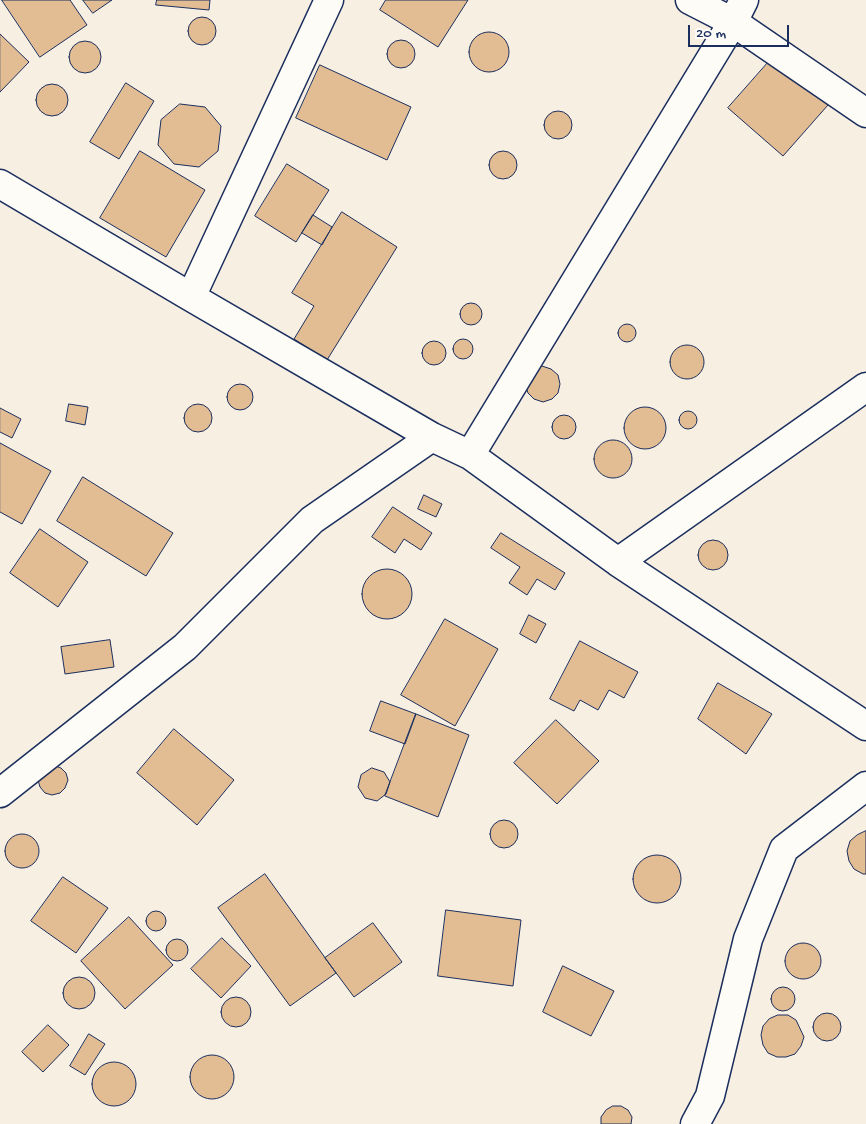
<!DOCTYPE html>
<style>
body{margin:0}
#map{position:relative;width:866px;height:1124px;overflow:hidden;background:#f8efe3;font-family:"Gochi Hand",sans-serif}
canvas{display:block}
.scale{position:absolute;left:688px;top:25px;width:101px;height:22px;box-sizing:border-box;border:2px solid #1b2f5e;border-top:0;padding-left:6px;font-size:15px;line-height:18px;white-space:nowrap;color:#1b2f5e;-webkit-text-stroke:4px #fdfcf7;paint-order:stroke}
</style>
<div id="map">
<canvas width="866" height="1124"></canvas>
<div class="scale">20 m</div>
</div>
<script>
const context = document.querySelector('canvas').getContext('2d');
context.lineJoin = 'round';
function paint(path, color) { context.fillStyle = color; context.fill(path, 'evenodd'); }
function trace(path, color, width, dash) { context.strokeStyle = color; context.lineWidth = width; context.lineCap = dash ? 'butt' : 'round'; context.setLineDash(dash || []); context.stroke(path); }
const building = new Path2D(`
 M 2,0 L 70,0 L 87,25 L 40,57 Z
 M 83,0 L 112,0 L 93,13 Z
 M 157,0 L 210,0 L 209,10 L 156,5 Z
 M 386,0 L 468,0 L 438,47 L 380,10 Z
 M188 31a14 14 0 1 1 28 0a14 14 0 1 1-28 0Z
 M469 52a20 20 0 1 1 40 0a20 20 0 1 1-40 0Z
 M 0,34 L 29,62 L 0,92 Z
 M387 54a14 14 0 1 1 28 0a14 14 0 1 1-28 0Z
 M69 57a16 16 0 1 1 32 0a16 16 0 1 1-32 0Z
 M 773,57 L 828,105 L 783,156 L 728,108 Z
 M 320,65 L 411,107 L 387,160 L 296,118 Z
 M 126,83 L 154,101 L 119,159 L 90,142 Z
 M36 100a16 16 0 1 1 32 0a16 16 0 1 1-32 0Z
 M 180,104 L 205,107 L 221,126 L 218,151 L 199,167 L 174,164 L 158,145 L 161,120 Z
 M544 125a14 14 0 1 1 28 0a14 14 0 1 1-28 0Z
 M 140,151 L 205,190 L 166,257 L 100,218 Z
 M489 165a14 14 0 1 1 28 0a14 14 0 1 1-28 0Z
 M 287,164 L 329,190 L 296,242 L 255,216 Z
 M 342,212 L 397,247 L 327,360 L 294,339 L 314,306 L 292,293 Z
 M 313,215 L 332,227 L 322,245 L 302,233 Z
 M460 314a11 11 0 1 1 22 0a11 11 0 1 1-22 0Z
 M618 333a9 9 0 1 1 18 0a9 9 0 1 1-18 0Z
 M453 349a10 10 0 1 1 20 0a10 10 0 1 1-20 0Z
 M422 353a12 12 0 1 1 24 0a12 12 0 1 1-24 0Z
 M670 362a17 17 0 1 1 34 0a17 17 0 1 1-34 0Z
 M 542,366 L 551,369 L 558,375 L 560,384 L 558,393 L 552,399 L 543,402 L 534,399 L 528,393 L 525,384 L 533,369 Z
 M227 397a13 13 0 1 1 26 0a13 13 0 1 1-26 0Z
 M184 418a14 14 0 1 1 28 0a14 14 0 1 1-28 0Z
 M 69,404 L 88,407 L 85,425 L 66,421 Z
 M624 428a21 21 0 1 1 42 0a21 21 0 1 1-42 0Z
 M 0,408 L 21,419 L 12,438 L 0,432 Z
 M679 420a9 9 0 1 1 18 0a9 9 0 1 1-18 0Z
 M552 427a12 12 0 1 1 24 0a12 12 0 1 1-24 0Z
 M594 459a19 19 0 1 1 38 0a19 19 0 1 1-38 0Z
 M 0,443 L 51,471 L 22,524 L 0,512 Z
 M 83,477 L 173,533 L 146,576 L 57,521 Z
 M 424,495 L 442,504 L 436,517 L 418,509 Z
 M 393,507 L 432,533 L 421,550 L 404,539 L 395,553 L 372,537 Z
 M 40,529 L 88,562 L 58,607 L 10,573 Z
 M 501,533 L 565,573 L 555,590 L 537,579 L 527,595 L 509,583 L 520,567 L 491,548 Z
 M698 555a15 15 0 1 1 30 0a15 15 0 1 1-30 0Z
 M362 594a25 25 0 1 1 50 0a25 25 0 1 1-50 0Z
 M 529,615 L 546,624 L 536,643 L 520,634 Z
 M 445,619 L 498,649 L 455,726 L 401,695 Z
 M 110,640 L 114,667 L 65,674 L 61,647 Z
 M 580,641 L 638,672 L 624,698 L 609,690 L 598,710 L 580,700 L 574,711 L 550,699 Z
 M 718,683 L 772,714 L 746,754 L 698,719 Z
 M 381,701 L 416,714 L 405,744 L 370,731 Z
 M 416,714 L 469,735 L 438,817 L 385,796 Z
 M 556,720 L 599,761 L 557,804 L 514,763 Z
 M 174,729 L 234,780 L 197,825 L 137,773 Z
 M 53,765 L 61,768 L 66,773 L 68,780 L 65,788 L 60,793 L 52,795 L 45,793 L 40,787 L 38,780 Z
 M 372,768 L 384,772 L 390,782 L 386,794 L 377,801 L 365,798 L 358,787 L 361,775 Z
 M490 834a14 14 0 1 1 28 0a14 14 0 1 1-28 0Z
 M 866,831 L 866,874 L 863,874 L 854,869 L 849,861 L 847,851 L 850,841 L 857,835 Z
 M5 851a17 17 0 1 1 34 0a17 17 0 1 1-34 0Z
 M633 879a24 24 0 1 1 48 0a24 24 0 1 1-48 0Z
 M 265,874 L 336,973 L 290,1006 L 218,908 Z
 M 63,877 L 108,908 L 76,953 L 31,921 Z
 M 446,910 L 521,920 L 513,986 L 438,976 Z
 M146 921a10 10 0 1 1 20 0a10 10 0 1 1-20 0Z
 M 129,917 L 173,965 L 125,1009 L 81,961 Z
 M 373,923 L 402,962 L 354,997 L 325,958 Z
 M 222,938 L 251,966 L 221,998 L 191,969 Z
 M166 950a11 11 0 1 1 22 0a11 11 0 1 1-22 0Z
 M785 961a18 18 0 1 1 36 0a18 18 0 1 1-36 0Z
 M 563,966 L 614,991 L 591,1036 L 543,1012 Z
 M63 993a16 16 0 1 1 32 0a16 16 0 1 1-32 0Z
 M771 999a12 12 0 1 1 24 0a12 12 0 1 1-24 0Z
 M221 1012a15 15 0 1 1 30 0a15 15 0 1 1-30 0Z
 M813 1027a14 14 0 1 1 28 0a14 14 0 1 1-28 0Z
 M 778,1015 L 788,1015 L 796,1020 L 804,1037 L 801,1046 L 795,1054 L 786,1057 L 777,1057 L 768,1053 L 763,1045 L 761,1035 L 763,1026 L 769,1019 Z
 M 48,1025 L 69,1045 L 43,1072 L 22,1052 Z
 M 89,1034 L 105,1044 L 85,1075 L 70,1066 Z
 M190 1077a22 22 0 1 1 44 0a22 22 0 1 1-44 0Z
 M92 1084a22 22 0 1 1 44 0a22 22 0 1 1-44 0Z
 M 613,1106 L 621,1106 L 628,1110 L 632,1117 L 631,1124 L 601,1124 L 601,1117 L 606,1110 Z`);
paint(building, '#e2bc92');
trace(building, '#1b2f5e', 1);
const minor = new Path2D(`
 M 690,0 L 733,22 L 866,113
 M 0,184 L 191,297 L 432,437 L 470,455 L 618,562 L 866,726
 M 191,297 L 329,0
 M 470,455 L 733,22 L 744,0
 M 618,562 L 866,387
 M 0,793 L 185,647 L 312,520 L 432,437
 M 695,1124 L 710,1096 L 748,939 L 784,849 L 866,786`);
trace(minor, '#1b2f5e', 31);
trace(minor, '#fdfcf7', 28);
</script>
